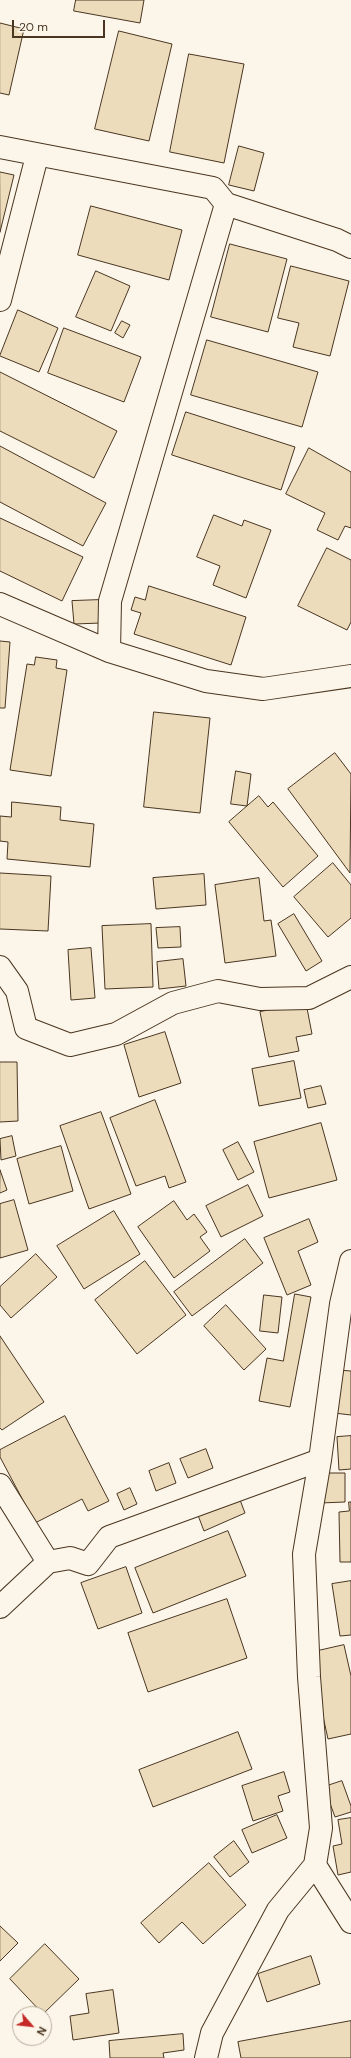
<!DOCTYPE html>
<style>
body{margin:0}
#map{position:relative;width:351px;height:2058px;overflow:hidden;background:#fbf6e9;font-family:"DM Sans",sans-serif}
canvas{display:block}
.north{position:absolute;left:12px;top:2006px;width:40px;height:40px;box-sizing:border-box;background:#fbf6e9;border:1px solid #b4a999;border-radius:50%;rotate:118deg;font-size:11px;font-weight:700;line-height:16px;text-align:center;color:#4a3520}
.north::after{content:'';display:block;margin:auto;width:14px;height:18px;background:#c62828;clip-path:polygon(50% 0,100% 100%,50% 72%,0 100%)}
.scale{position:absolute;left:12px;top:20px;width:93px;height:18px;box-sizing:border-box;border:2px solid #4a3520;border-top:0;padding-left:5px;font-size:12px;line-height:14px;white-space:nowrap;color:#4a3520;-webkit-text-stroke:3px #fbf6e9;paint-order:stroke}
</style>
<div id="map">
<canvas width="351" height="2058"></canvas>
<div class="north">N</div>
<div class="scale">20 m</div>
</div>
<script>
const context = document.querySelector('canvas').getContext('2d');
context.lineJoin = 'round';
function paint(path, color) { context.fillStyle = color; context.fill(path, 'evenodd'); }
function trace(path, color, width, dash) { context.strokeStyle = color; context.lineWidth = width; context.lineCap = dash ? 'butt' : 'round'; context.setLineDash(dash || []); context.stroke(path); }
const building = new Path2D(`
 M 76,0 L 144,0 L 140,23 L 74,11 Z
 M 0,23 L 24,29 L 9,95 L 0,93 Z
 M 119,31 L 172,44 L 149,141 L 95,129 Z
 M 189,54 L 244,64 L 224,163 L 170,152 Z
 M 239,146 L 264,153 L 254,191 L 229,185 Z
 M 0,172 L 14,175 L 0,232 Z
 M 91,206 L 182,230 L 169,280 L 78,255 Z
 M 230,244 L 287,259 L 268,332 L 211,317 Z
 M 291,266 L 349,281 L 330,356 L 293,347 L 299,323 L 278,318 Z
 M 96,271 L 130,286 L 111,331 L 76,317 Z
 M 18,310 L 58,328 L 39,372 L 0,356 Z
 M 122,321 L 130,325 L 123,338 L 115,333 Z
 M 64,328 L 141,357 L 124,402 L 48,373 Z
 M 207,340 L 318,372 L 302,427 L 191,395 Z
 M 0,372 L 117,431 L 94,478 L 0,431 Z
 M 186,412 L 295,447 L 281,490 L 172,455 Z
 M 0,446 L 106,503 L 83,546 L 0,502 Z
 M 309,448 L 351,472 L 351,528 L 345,526 L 338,540 L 317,530 L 325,513 L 286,494 Z
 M 214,515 L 242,526 L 244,520 L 271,530 L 246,598 L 213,585 L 220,566 L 197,557 Z
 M 0,518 L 83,557 L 62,601 L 0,571 Z
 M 327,548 L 351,560 L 351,622 L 347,630 L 298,606 Z
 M 149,586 L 246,617 L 231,665 L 134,634 L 141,613 L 131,610 L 135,597 L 145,600 Z
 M 100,600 L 101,623 L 74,624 L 72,601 Z
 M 0,641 L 10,642 L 5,708 L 0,708 Z
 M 36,657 L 57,660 L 56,668 L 67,670 L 51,776 L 10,770 L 27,664 L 34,665 Z
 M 154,712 L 210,718 L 200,813 L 144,807 Z
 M 335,753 L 351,774 L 350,873 L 288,789 Z
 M 236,771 L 251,774 L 247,806 L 231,804 Z
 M 259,796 L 268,807 L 273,802 L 318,856 L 283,887 L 229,822 Z
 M 12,802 L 61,807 L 60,820 L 94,824 L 90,867 L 7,859 L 8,842 L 0,841 L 0,816 L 11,817 Z
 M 333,863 L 351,885 L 351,918 L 328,937 L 294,897 Z
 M 0,873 L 51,876 L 48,931 L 0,929 Z
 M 204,874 L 206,905 L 156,909 L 153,878 Z
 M 259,878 L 264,921 L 271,920 L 276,956 L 225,963 L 215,885 Z
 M 294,914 L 322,961 L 306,971 L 278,924 Z
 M 151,924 L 153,987 L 105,989 L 102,926 Z
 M 180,927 L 181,947 L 158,948 L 156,928 Z
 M 91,948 L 95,998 L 71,1000 L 68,950 Z
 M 183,959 L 186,986 L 159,989 L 157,962 Z
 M 306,1003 L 312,1034 L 296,1037 L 299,1051 L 269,1057 L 260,1012 Z
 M 165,1032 L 181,1083 L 139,1097 L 124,1045 Z
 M 294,1061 L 301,1098 L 259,1106 L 252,1069 Z
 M 0,1062 L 17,1062 L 18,1121 L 0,1122 Z
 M 321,1086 L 326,1104 L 308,1108 L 304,1090 Z
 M 155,1100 L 186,1182 L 169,1188 L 165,1176 L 136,1186 L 110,1118 Z
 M 101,1112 L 131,1194 L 89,1209 L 60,1126 Z
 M 321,1123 L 337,1180 L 269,1198 L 254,1142 Z
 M 12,1136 L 16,1156 L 1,1160 L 0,1139 Z
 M 238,1142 L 254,1172 L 238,1180 L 223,1150 Z
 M 61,1146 L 73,1191 L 29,1204 L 17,1159 Z
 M 0,1170 L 7,1190 L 0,1193 Z
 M 248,1185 L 263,1216 L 221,1237 L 206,1206 Z
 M 14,1200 L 28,1250 L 0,1258 L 0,1204 Z
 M 174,1201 L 187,1220 L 194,1214 L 207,1232 L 200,1237 L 210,1251 L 174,1278 L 138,1227 Z
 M 114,1211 L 140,1254 L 84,1289 L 57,1246 Z
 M 309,1219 L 318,1242 L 298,1251 L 311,1285 L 287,1295 L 264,1238 Z
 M 245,1239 L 263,1263 L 192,1316 L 174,1292 Z
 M 36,1254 L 57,1277 L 11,1318 L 0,1305 L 0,1287 Z
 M 145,1261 L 186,1315 L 137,1354 L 95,1300 Z
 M 295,1294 L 311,1297 L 290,1407 L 259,1401 L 267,1358 L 283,1361 Z
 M 264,1295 L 282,1297 L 278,1333 L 260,1331 Z
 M 226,1305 L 266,1349 L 244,1370 L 204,1326 Z
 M 0,1336 L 44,1402 L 2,1430 L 0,1428 Z
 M 338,1370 L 351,1371 L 351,1415 L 334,1413 Z
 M 65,1416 L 109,1501 L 88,1511 L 82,1499 L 35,1523 L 0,1457 L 0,1450 Z
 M 351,1436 L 351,1469 L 339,1470 L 337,1437 Z
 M 206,1449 L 213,1468 L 188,1478 L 180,1459 Z
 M 169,1463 L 176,1483 L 156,1491 L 149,1471 Z
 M 319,1473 L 345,1473 L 345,1502 L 320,1503 Z
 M 130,1488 L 137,1504 L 124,1510 L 117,1494 Z
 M 237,1492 L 245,1513 L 204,1531 L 196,1510 Z
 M 349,1502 L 351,1502 L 351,1562 L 340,1562 L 339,1512 L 349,1511 Z
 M 228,1531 L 246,1576 L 153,1613 L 135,1568 Z
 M 126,1567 L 142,1613 L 98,1629 L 81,1583 Z
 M 351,1581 L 351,1635 L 340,1636 L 332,1584 Z
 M 227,1599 L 247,1658 L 148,1692 L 128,1633 Z
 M 344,1645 L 351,1676 L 351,1734 L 328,1739 L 309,1653 Z
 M 238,1732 L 252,1769 L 153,1807 L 139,1770 Z
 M 284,1772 L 290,1792 L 278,1796 L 283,1811 L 253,1821 L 242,1786 Z
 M 342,1781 L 351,1806 L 351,1812 L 335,1817 L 324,1787 Z
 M 277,1815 L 287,1838 L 252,1853 L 242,1830 Z
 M 351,1818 L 351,1872 L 338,1875 L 333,1846 L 342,1844 L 338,1820 Z
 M 234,1841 L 249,1862 L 230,1877 L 214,1857 Z
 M 209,1863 L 246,1905 L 203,1944 L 182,1922 L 159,1943 L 141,1923 Z
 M 0,1926 L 18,1943 L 0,1961 Z
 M 45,1944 L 79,1979 L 43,2014 L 10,1979 Z
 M 311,1956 L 320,1984 L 267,2002 L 258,1974 Z
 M 113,1990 L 119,2033 L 73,2040 L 70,2016 L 89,2013 L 86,1994 Z
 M 351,2021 L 351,2058 L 241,2058 L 238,2042 Z
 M 183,2034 L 184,2050 L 163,2053 L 164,2058 L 110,2058 L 109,2041 Z`);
paint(building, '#ecdcbc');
trace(building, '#4a3520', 1);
const street = new Path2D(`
 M 0,147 L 213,188 L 226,204 L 337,240 L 351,247
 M 0,300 L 37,156
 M 0,604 L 109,651 L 206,681 L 263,689 L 351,676
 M 109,651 L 110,601 L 226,204
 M 0,967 L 17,991 L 26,1028 L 70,1045 L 116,1034 L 173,1003 L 218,991 L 260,999 L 309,998 L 351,977
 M 0,1485 L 48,1562 L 70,1558 L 88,1564 L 109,1537 L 320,1460
 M 0,1607 L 48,1562
 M 315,1865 L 351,1922
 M 206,2058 L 212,2033 L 278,1910 L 315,1865 L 321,1828 L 309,1677 L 304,1554 L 320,1460 L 341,1304 L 351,1261`);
trace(street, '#4a3520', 24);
trace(street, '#fbf6e9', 22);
</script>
